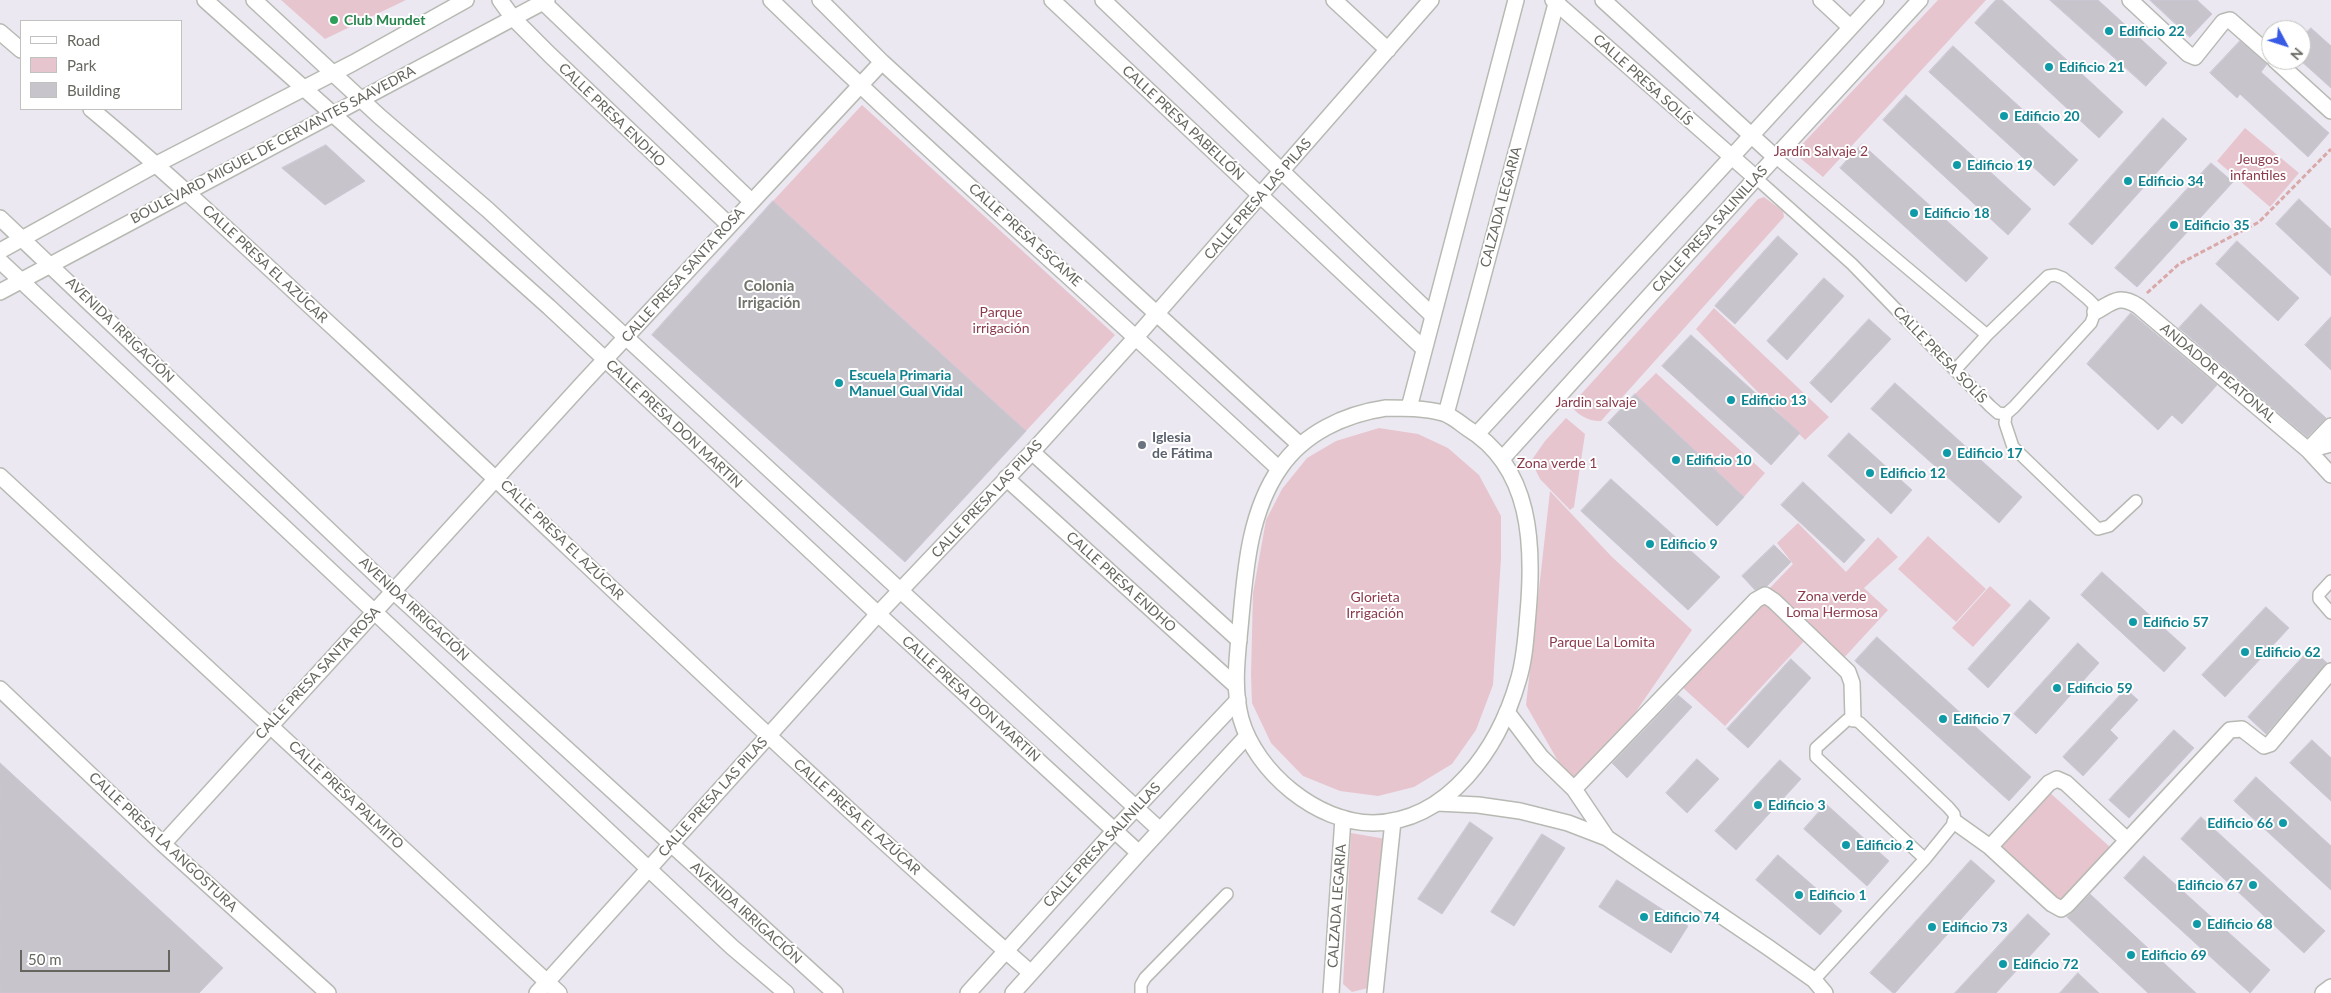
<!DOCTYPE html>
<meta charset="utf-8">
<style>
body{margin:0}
#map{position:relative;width:2331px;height:993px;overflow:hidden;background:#ece8f1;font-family:Lato,sans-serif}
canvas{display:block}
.legend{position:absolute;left:20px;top:20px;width:162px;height:90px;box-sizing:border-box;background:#fff;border:1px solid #c1c2bf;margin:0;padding:6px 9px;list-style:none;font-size:15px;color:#65675f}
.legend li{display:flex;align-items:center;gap:10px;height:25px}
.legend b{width:25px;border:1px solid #c1c2bf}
.north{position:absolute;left:2261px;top:20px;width:50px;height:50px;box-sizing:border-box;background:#fff;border:1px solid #c1c2bf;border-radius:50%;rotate:130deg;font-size:14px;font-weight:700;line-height:20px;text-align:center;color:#65675f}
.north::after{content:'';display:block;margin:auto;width:18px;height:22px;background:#395ae5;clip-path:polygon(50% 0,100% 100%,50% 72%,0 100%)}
.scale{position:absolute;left:20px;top:950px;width:150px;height:22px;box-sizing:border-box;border:2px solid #65675f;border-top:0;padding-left:6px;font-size:15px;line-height:18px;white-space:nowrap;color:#65675f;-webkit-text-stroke:4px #fff;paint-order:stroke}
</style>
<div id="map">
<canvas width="2331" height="993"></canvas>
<ul class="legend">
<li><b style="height:6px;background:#fff"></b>Road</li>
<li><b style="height:14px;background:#e7c5ce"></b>Park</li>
<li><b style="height:14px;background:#c8c4cc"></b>Building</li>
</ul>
<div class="north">N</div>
<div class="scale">50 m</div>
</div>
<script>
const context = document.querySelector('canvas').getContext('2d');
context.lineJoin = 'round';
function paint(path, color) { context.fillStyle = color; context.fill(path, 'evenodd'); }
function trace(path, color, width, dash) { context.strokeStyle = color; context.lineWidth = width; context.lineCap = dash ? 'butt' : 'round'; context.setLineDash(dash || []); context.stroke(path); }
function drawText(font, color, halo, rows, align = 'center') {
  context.font = font + ' Lato,sans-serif'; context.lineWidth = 4; context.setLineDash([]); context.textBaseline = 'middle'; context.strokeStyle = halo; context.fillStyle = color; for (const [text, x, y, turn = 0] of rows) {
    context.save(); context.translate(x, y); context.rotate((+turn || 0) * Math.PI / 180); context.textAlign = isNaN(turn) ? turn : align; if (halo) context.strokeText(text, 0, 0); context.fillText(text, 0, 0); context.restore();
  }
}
paint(new Path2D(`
 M 281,0 L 406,0 L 325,39 Z
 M 1938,0 L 1986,0 L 1823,177 L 1794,153 Z
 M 862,105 L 1115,335 L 1026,431 L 773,201 Z
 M 2245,128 L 2299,173 L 2270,207 L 2217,161 Z
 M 1764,197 L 1783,211 L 1784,217 L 1601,421 C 1592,422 1579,416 1574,409 L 1574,402 L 1758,199 Z
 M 1714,308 L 1829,417 L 1805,440 L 1696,329 Z
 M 1656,373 L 1765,473 L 1744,497 L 1635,394 Z
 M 1566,418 L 1585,434 L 1574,507 L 1570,510 L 1540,479 L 1531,461 L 1545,441 Z
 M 1379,428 L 1418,434 L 1448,448 L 1479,475 L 1501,516 L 1501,558 L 1493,685 L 1476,730 L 1452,764 L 1414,787 L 1378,796 L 1340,791 L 1303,776 L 1271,743 L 1252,703 L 1251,675 L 1253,593 L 1266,520 L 1282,489 L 1307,458 L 1336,441 Z
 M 1550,491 L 1612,557 L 1692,630 L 1578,796 L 1526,705 Z
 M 1798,523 L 1846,572 L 1878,537 L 1898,557 L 1864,588 L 1888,610 L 1841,661 L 1766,592 L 1793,564 L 1777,543 Z
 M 1928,536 L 1986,589 L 1956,622 L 1898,569 Z
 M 1990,586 L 2011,605 L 1973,647 L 1952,628 Z
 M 1764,600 L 1807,638 L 1725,726 L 1681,686 Z
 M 2048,791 L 2110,847 L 2061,901 L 1999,845 Z
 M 1351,833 L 1386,839 L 1372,987 L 1352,992 L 1343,984 Z`), '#e7c5ce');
const building = new Path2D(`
 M 1996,0 L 2002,0 L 2123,112 L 2099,138 L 1975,23 Z
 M 2050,0 L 2098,0 L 2167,63 L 2146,86 Z
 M 2150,0 L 2197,0 L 2212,14 L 2190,37 Z
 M 2311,28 L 2331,46 L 2331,88 L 2301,61 L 2301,38 Z
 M 2240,41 L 2267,64 L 2261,72 L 2329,133 L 2308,157 L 2240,94 L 2237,98 L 2210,73 Z
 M 1953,46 L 2078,160 L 2054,186 L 1929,72 Z
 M 1906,95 L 2031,209 L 2008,235 L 1883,120 Z
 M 2163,118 L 2187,139 L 2092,245 L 2069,224 Z
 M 1862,144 L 1988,258 L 1966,282 L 1840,168 Z
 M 326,145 L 365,181 L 325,205 L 282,168 Z
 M 2211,163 L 2233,182 L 2137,287 L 2115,268 Z
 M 2299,199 L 2331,229 L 2331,276 L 2276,224 Z
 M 773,201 L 1026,431 L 905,562 L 652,335 Z
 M 1778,236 L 1798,254 L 1735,324 L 1715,306 Z
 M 2237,241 L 2299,298 L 2278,321 L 2216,264 Z
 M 1824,278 L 1844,296 L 1787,360 L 1767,341 Z
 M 2201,304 L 2326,418 L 2307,437 L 2179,328 Z
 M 2131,313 L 2217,385 L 2182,424 L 2172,415 L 2158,430 L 2087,364 Z
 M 2331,317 L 2331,370 L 2305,345 Z
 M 1869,319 L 1891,339 L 1831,403 L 1810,383 Z
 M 1691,335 L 1800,433 L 1771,465 L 1662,366 Z
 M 1895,383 L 2022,497 L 1999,523 L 1871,409 Z
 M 1635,394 L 1744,497 L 1717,526 L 1608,423 Z
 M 1849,433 L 1912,490 L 1891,514 L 1828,456 Z
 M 1611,479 L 1720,577 L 1688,610 L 1581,511 Z
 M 1803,482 L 1865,540 L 1844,563 L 1781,505 Z
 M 1774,545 L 1791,562 L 1767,586 L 1755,590 L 1742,576 Z
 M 2102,572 L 2186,648 L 2164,672 L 2081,595 Z
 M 2030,600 L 2050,618 L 1988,688 L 1968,669 Z
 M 2266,607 L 2289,628 L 2225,697 L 2202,675 Z
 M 1877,637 L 2031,777 L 2009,801 L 1855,661 Z
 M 2078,643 L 2099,663 L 2036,734 L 2014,714 Z
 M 2311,648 L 2327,663 L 2266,734 L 2248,717 Z
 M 1791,659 L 1811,678 L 1748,748 L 1727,729 Z
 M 2126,689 L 2138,700 L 2110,730 L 2118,738 L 2083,776 L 2063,757 Z
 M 1678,695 L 1692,707 L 1627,778 L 1612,763 Z
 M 2174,730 L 2194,748 L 2129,818 L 2109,800 Z
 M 2312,740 L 2331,758 L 2331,801 L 2290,763 Z
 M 1697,759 L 1719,779 L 1687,813 L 1666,793 Z
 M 1780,760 L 1801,779 L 1736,850 L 1715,831 Z
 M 0,763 L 223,968 L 199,993 L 0,993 Z
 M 2256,777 L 2331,846 L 2331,890 L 2234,801 Z
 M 1826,804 L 1889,861 L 1867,886 L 1804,829 Z
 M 2201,817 L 2325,931 L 2304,953 L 2181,839 Z
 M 1470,822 L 1493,838 L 1442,914 L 1418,899 Z
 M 1542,834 L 1565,848 L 1514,926 L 1491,912 Z
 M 1778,855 L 1842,911 L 1820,935 L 1756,880 Z
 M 2144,856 L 2270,970 L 2250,993 L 2124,878 Z
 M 1971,860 L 1995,881 L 1895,993 L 1893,993 L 1870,973 Z
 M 1617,880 L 1688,926 L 1671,953 L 1599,907 Z
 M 2090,894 L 2196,993 L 2148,993 L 2067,917 Z
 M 2028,914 L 2050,934 L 1996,993 L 1955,993 Z
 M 2078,973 L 2099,993 L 2060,993 Z`);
paint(building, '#c8c4cc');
trace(building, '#ccc6d5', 1);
const lane = new Path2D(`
 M 1756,178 L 1852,264 L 1990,406 L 1998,413 L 2006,414 L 2014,407 L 2091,323 L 2095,312 L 2093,304 L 2088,299 L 2063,278 L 2055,275 L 2048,276 L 1987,335 L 1775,157
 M 1956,369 L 1987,335
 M 2006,414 L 2005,423 L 2013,447 L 2098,529 L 2109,526 L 2136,501
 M 2331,581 L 2319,594 L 2319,599 L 2331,613
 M 1814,980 L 1925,859 L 1955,822 L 1954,814 L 1948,807 L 1860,723 L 1853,719 L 1847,720 L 1816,748 L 1816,757 L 1925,859
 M 1141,993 L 1141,985 L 1145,978 L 1227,894`);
const street = new Path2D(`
 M 205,0 L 549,307 L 878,614 L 1139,853
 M 254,0 L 379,116 L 488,210 L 1160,830
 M 500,0 L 513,18 L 550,55 L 729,225
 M 541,0 L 751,201
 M 771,0 C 936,160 1110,312 1279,469
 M 820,0 L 882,62 L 1300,445
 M 1052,0 L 1423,348
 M 1103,0 L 1432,315
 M 1334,0 L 1388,50
 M 1553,0 L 1756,178
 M 1603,0 L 1775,157
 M 1821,0 L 1850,27
 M 2130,0 L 2188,54 L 2195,57 L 2223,22 L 2230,20 L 2271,56
 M 0,32 L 21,50
 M 2275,60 L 2331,111
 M 91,109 C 180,183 263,263 348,341 C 576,552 797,769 1031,973
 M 0,218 L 393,591 L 835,993
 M 0,261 L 732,947 L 786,993
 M 2095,312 C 2113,302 2119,294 2138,306 L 2308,450 L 2331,475
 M 2331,426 L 2308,450 L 2331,444
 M 1477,434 L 1876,0
 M 1032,452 L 1239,640
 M 1502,459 L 1756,178 L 1920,0
 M 0,476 L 559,993
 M 1006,478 L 1235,685
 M 0,689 L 163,844 L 328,993
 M 1507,712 L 1541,757 L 1574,789 L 1607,838
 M 1574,789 L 1756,600 L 1765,595 L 1774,601 L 1848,672 L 1852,683 L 1853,719
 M 1437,803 L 1478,805 L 1520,811 L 1568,823 L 1607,838 L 1769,948 L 1814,980 L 1825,993
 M 1955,822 L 1990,847 L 2052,904 L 2061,909 L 2067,905 L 2230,730 L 2242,729 L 2264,746 L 2270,744 L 2331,671
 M 163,844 L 584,382 L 882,62
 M 1990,847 L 2049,783 L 2057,779 L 2066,783 L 2127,840
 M 537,993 L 878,614 L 1032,452 L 1137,336 L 1431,0
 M 968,993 L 1115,830 L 1238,700
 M 1013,993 L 1139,853 L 1247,736
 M 2323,993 L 2331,987`);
const secondary = new Path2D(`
 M 0,251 L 157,164 L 353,63 L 466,0
 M 0,292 L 547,0
 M 1386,408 C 1405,408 1424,408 1443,413 C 1452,416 1460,423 1467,428 C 1532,467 1534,546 1528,613 C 1526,635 1525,659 1518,681 C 1499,747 1449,822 1373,823 C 1317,823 1256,772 1241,719 C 1233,689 1237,658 1240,628 C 1245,574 1248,514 1280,468 C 1304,433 1345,414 1386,408 Z
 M 1409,408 L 1516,0
 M 1446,414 L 1557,0
 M 1331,993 L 1343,818
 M 1375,993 L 1393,821`);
trace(lane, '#b7b9b3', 14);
trace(street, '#b7b9b3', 18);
trace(secondary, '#b7bab2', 18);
trace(new Path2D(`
 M 2147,293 L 2179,264 L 2259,222 L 2331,149`), '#d9a9a9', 3, [5, 2.5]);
trace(lane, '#fff', 11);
trace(street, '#fff', 15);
trace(secondary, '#fff', 15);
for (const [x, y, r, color] of [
 [334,20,5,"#2e9e5b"],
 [2109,31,5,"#0f9aa8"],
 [2049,67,5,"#0f9aa8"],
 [2004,116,5,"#0f9aa8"],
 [1957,165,5,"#0f9aa8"],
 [2128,181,5,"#0f9aa8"],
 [1914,213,5,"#0f9aa8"],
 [2174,225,5,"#0f9aa8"],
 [839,383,5,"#0f9aa8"],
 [1731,400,5,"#0f9aa8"],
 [1142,445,5,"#6b7280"],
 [1947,453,5,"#0f9aa8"],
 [1676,460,5,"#0f9aa8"],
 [1870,473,5,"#0f9aa8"],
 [1650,544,5,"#0f9aa8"],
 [2133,622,5,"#0f9aa8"],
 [2245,652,5,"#0f9aa8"],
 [2057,688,5,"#0f9aa8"],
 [1943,719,5,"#0f9aa8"],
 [1758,805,5,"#0f9aa8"],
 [2283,823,5,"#0f9aa8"],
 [1846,845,5,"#0f9aa8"],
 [2253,885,5,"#0f9aa8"],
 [1799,895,5,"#0f9aa8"],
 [1644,917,5,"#0f9aa8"],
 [2197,924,5,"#0f9aa8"],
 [1932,927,5,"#0f9aa8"],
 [2131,955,5,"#0f9aa8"],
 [2003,964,5,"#0f9aa8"]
]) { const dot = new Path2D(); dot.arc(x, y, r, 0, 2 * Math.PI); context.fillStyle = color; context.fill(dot); trace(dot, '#fff', 2); }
drawText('bold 14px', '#27864d', '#fff', [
 ["Club Mundet",344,20]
], 'left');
drawText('bold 14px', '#0d838f', '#fff', [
 ["Edificio 22",2119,31],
 ["Edificio 21",2059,67],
 ["Edificio 20",2014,116],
 ["Edificio 19",1967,165],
 ["Edificio 34",2138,181],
 ["Edificio 18",1924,213],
 ["Edificio 35",2184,225],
 ["Escuela Primaria",849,375],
 ["Manuel Gual Vidal",849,391],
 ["Edificio 13",1741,400],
 ["Edificio 17",1957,453],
 ["Edificio 10",1686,460],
 ["Edificio 12",1880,473],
 ["Edificio 9",1660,544],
 ["Edificio 57",2143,622],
 ["Edificio 62",2255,652],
 ["Edificio 59",2067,688],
 ["Edificio 7",1953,719],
 ["Edificio 3",1768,805],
 ["Edificio 66",2273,823,"right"],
 ["Edificio 2",1856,845],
 ["Edificio 67",2243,885,"right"],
 ["Edificio 1",1809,895],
 ["Edificio 74",1654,917],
 ["Edificio 68",2207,924],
 ["Edificio 73",1942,927],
 ["Edificio 69",2141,955],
 ["Edificio 72",2013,964]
], 'left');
drawText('14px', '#65675f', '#fff', [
 ["CALLE PRESA SOLÍS",1643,80,42],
 ["CALLE PRESA ENDHO",612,115,44],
 ["CALLE PRESA PABELLÓN",1183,123,43],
 ["BOULEVARD MIGUEL DE CERVANTES SAAVEDRA",273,145,-28],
 ["CALLE PRESA LAS PILAS",1258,199,-49],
 ["CALZADA LEGARIA",1501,207,-75],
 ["CALLE PRESA SALINILLAS",1710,229,-48],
 ["CALLE PRESA ESCAME",1025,235,42],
 ["CALLE PRESA EL AZÚCAR",265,264,43],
 ["CALLE PRESA SANTA ROSA",683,275,-48],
 ["AVENIDA IRRIGACIÓN",120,330,44],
 ["CALLE PRESA SOLÍS",1940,355,46],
 ["ANDADOR PEATONAL",2218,373,40],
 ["CALLE PRESA DON MARTIN",674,424,43],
 ["CALLE PRESA LAS PILAS",987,499,-47],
 ["CALLE PRESA EL AZÚCAR",562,540,44],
 ["CALLE PRESA ENDHO",1121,582,42],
 ["AVENIDA IRRIGACIÓN",414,609,43],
 ["CALLE PRESA SANTA ROSA",318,673,-47],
 ["CALLE PRESA DON MARTIN",971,699,42],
 ["CALLE PRESA PALMITO",346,795,43],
 ["CALLE PRESA LAS PILAS",713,797,-48],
 ["CALLE PRESA EL AZÚCAR",857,817,42],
 ["CALLE PRESA LA ANGOSTURA",163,842,43],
 ["CALLE PRESA SALINILLAS",1102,845,-47],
 ["CALZADA LEGARIA",1337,906,-86],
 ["AVENIDA IRRIGACIÓN",746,913,42]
]);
drawText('14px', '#8b3a4c', '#fff', [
 ["Jardín Salvaje 2",1821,151],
 ["Jeugos",2258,159],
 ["infantiles",2258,175],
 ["Parque",1001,312],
 ["irrigación",1001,328],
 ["Jardin salvaje",1596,402],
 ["Zona verde 1",1557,463],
 ["Zona verde",1832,596],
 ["Loma Hermosa",1832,612],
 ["Glorieta",1375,597],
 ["Irrigación",1375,613],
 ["Parque La Lomita",1602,642]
]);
drawText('bold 14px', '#5b616d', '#fff', [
 ["Iglesia",1152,437],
 ["de Fátima",1152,453]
], 'left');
drawText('bold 15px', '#72746b', '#fff', [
 ["Colonia",769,286],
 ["Irrigación",769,303]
]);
</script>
